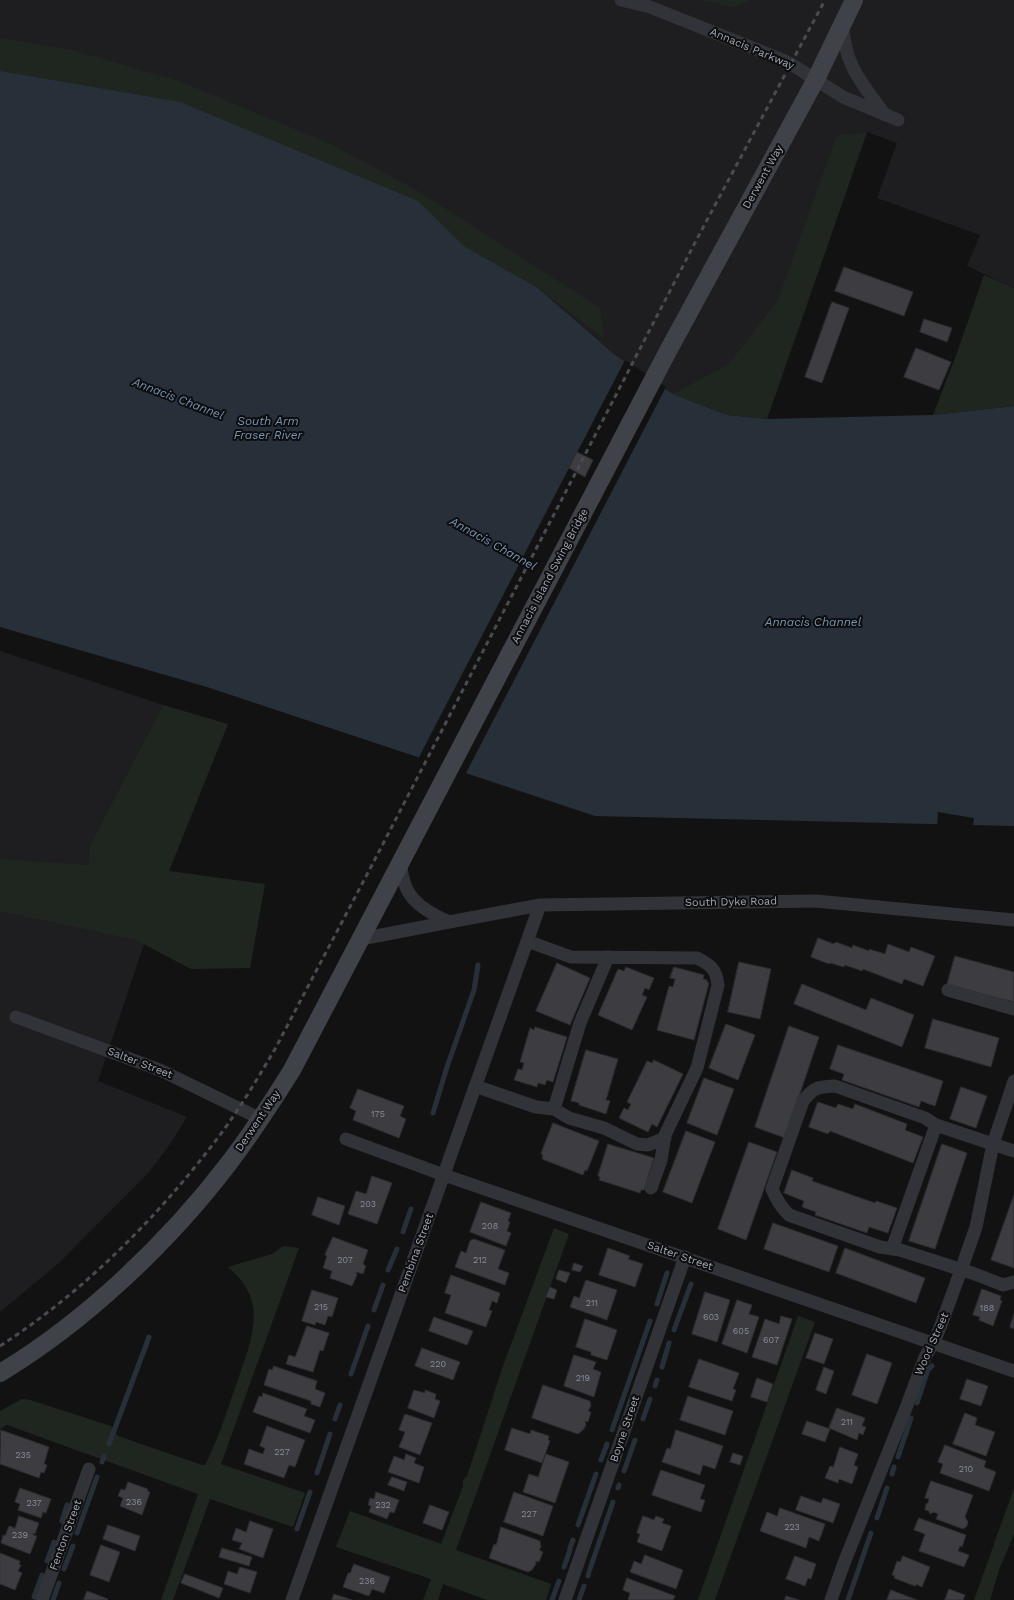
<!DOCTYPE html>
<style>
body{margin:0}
canvas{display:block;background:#121213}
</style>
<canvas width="1014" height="1600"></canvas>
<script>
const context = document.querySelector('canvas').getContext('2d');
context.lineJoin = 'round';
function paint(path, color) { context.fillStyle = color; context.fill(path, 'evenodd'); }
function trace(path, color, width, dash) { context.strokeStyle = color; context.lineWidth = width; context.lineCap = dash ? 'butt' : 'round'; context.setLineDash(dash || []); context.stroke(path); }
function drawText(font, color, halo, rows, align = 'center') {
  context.font = font + ' "Work Sans",sans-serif'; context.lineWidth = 4; context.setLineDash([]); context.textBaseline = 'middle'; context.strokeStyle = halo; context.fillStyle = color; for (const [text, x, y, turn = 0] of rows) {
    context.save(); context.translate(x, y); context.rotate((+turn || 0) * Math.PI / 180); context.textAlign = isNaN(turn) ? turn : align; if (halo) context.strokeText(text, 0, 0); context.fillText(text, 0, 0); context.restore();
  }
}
paint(new Path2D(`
 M 0,0 L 1014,0 L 1014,288 L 967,266 L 980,235 L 877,198 L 897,143 L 867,132 L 767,419 L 673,394 L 615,355 L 538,288 L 0,71 Z
 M 0,651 L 163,705 L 91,843 L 168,872 L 98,1081 L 187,1117 L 168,1147 L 149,1172 L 60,1262 L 0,1312 Z`), '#1e1e20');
paint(new Path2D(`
 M 700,0 L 750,0 L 734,7 Z
 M 0,38 L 72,50 L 179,81 L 331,144 L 418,191 L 600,308 L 604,338 L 538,288 L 0,151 Z
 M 867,132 L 767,419 L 727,415 L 673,394 L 729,364 L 778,300 L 837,135 Z
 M 984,275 L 1014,288 L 1014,406 L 933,415 L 957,353 Z
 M 163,705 L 228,724 L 169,871 L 265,884 L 250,968 L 191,969 L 136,940 L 0,911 L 0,859 L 88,865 L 91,843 Z
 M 554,1228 L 569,1234 L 456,1550 L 551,1584 L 546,1600 L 487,1600 L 443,1584 L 438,1600 L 423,1600 L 431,1579 L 336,1547 L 350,1511 L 441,1544 L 463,1486 L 463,1480 L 467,1476 L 503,1366 Z
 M 283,1246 L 299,1248 L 221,1464 L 305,1493 L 293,1527 L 210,1499 L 173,1600 L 161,1600 L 198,1494 L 7,1425 L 0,1429 L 0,1411 L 22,1399 L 30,1400 L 111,1426 L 118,1436 L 202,1465 L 205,1465 C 218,1440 226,1414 235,1388 C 243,1364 254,1339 254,1314 C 253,1294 243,1280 228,1267 L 272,1254 Z
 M 798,1316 L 815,1322 L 715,1600 L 698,1600 Z
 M 1014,1488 L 1014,1534 L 999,1570 L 990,1600 L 974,1600 Z`), '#1e261f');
paint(new Path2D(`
 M 0,71 L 180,102 L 418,201 L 465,247 L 538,288 L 615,355 L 673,394 L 727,415 L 767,419 L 933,415 L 1014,406 L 1014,826 L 595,816 L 207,687 L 0,627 Z`), '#273038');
paint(new Path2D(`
 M 625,360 L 666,387 L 465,775 L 418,759 Z
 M 938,812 L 974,818 L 973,827 L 937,826 Z`), '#121213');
trace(new Path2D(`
 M 433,1113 L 447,1067 L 474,990 L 478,965
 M 403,1232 L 411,1209
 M 388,1270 L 397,1249
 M 657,1304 L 667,1273
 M 374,1310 L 383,1285
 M 674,1330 L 691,1284
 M 662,1367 L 669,1343
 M 351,1374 L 368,1326
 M 655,1386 L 657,1380
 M 917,1403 L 928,1370 L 932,1366
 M 335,1419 L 340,1405
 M 643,1419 L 650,1399
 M 612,1430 L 650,1321
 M 109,1444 L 149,1337
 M 898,1457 L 911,1418
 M 601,1460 L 607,1444
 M 102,1462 L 104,1456
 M 624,1471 L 635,1440
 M 317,1473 L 330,1434
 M 892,1474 L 894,1467
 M 618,1488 L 619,1485
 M 877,1518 L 887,1488
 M 62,1521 L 67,1505
 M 578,1525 L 596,1474
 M 297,1529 L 310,1492
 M 77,1533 L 97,1477
 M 570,1548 L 573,1540
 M 47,1561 L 54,1542
 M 564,1567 L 570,1550
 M 64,1569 L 73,1546
 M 590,1569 L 613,1502
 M 588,1576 L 589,1572
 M 34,1597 L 42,1575
 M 53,1600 L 59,1583
 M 552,1600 L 559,1581
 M 579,1600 L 584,1586
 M 848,1600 L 871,1533`), '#273038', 5);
const building = new Path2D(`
 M 844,267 L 913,292 L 904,316 L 835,291 Z
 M 832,302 L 849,308 L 822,383 L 805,377 Z
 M 924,319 L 952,328 L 947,342 L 920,332 Z
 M 916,348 L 951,362 L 939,390 L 904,377 Z
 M 577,452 L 593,460 L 585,477 L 569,468 Z
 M 818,938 L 834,944 L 836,942 L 852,948 L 853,945 L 869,951 L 869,949 L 885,954 L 888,944 L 909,952 L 911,947 L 935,956 L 923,986 L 904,979 L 902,984 L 863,969 L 862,971 L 845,965 L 844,967 L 830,963 L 829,964 L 811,957 Z
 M 955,956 L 1014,972 L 1014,1002 L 947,985 Z
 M 739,962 L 771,969 L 760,1019 L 728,1012 Z
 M 557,963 L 590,978 L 570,1025 L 536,1011 Z
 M 626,967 L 654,978 L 649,990 L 645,988 L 642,995 L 647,997 L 632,1030 L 598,1015 L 618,969 L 624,971 Z
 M 674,967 L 704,975 L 703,979 L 707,980 L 707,982 L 709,983 L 694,1040 L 657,1030 L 669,986 L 673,987 L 675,979 L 670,978 Z
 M 802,984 L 866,1010 L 871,998 L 914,1015 L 902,1047 L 794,1004 Z
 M 933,1019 L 999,1038 L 991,1067 L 925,1048 Z
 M 726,1024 L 755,1035 L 738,1080 L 709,1068 Z
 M 789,1026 L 819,1037 L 785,1138 L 755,1127 Z
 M 535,1027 L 567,1037 L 553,1082 L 547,1080 L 545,1085 L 538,1083 L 537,1087 L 514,1080 L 518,1069 L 522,1070 L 524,1063 L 520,1062 L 530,1028 L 534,1030 Z
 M 838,1045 L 943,1081 L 935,1106 L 921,1101 L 919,1107 L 842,1080 L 844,1074 L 830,1069 Z
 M 586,1050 L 618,1059 L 606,1100 L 610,1101 L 606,1114 L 579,1105 L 579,1103 L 571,1101 Z
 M 654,1060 L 683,1074 L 657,1127 L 652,1124 L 648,1132 L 619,1118 L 624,1108 L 628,1110 L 631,1104 L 627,1102 L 647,1061 L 652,1063 Z
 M 704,1078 L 734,1089 L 717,1135 L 687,1123 Z
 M 961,1087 L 987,1096 L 976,1128 L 950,1119 Z
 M 358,1089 L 404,1106 L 400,1116 L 406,1119 L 399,1138 L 353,1120 L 356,1111 L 350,1108 Z
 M 818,1102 L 836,1108 L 838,1104 L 853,1109 L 855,1104 L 907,1124 L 905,1130 L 923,1137 L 913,1163 L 830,1131 L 828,1134 L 809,1127 Z
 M 553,1123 L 599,1141 L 587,1171 L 585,1170 L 583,1175 L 542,1159 L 543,1155 L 541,1154 Z
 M 686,1131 L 715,1142 L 692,1203 L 663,1192 Z
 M 749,1142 L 777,1152 L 746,1240 L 718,1229 Z
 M 608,1144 L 654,1158 L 644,1190 L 641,1190 L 640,1193 L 599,1180 L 600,1177 L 598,1176 Z
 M 942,1144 L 967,1153 L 935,1249 L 909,1241 Z
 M 792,1170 L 813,1178 L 812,1181 L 875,1203 L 876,1201 L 897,1208 L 888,1233 L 869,1227 L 867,1233 L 815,1215 L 816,1212 L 802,1207 L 804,1201 L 784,1193 Z
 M 372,1176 L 392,1183 L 377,1224 L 348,1214 L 356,1191 L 366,1194 Z
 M 1014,1195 L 1014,1268 L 991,1260 Z
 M 318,1197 L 345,1206 L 339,1225 L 312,1215 Z
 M 481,1202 L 511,1213 L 508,1221 L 510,1222 L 507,1231 L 511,1233 L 506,1246 L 470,1232 Z
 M 773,1223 L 838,1246 L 829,1272 L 764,1249 Z
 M 333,1237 L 368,1250 L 363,1264 L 366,1266 L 363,1274 L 356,1272 L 357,1275 L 352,1286 L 330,1278 L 332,1271 L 323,1268 L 327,1256 L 325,1255 Z
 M 474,1239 L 505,1250 L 498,1269 L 509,1273 L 505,1285 L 455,1267 L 461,1251 L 466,1253 L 470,1241 Z
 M 608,1248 L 630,1256 L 628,1259 L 643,1264 L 635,1287 L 599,1275 Z
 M 845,1248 L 925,1278 L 916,1303 L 836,1273 Z
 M 574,1263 L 583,1266 L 580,1272 L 572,1270 Z
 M 559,1270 L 570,1273 L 566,1283 L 556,1279 Z
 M 451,1275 L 500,1293 L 497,1303 L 492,1301 L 489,1310 L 492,1311 L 486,1327 L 445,1313 L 451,1295 L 445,1293 Z
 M 586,1280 L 617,1290 L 607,1320 L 570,1307 L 574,1296 L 579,1298 Z
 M 550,1287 L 557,1290 L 554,1299 L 546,1297 Z
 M 982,1289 L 1001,1296 L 1000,1300 L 1002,1301 L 993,1326 L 979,1320 L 980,1317 L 973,1315 Z
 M 312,1290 L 338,1298 L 332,1317 L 328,1316 L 325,1325 L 316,1322 L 315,1325 L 302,1321 Z
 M 705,1292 L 730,1300 L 717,1342 L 692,1334 Z
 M 737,1300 L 752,1305 L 749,1314 L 759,1317 L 747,1353 L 722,1344 Z
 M 1014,1314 L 1014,1329 L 1010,1327 Z
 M 781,1316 L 792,1319 L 777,1365 L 752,1357 L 765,1319 L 779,1324 Z
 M 434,1317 L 473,1331 L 467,1345 L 429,1331 Z
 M 585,1319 L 617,1330 L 607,1360 L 591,1355 L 591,1352 L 576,1347 Z
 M 307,1326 L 329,1333 L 323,1351 L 320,1350 L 313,1372 L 286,1364 L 289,1355 L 295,1357 Z
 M 815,1333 L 833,1339 L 824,1364 L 806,1358 Z
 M 422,1348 L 460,1362 L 453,1380 L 415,1366 Z
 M 867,1354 L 892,1363 L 877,1404 L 852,1395 Z
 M 574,1355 L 596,1362 L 593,1369 L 601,1372 L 594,1397 L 564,1386 Z
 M 699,1359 L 739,1373 L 733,1389 L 736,1390 L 732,1401 L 689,1387 Z
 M 274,1366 L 317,1381 L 315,1389 L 325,1393 L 320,1407 L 311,1404 L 311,1401 L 264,1385 L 269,1369 L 272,1370 Z
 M 824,1367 L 834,1371 L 826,1394 L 816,1390 Z
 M 757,1378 L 773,1384 L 767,1402 L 751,1397 Z
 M 967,1379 L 988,1386 L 981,1406 L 960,1399 Z
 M 543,1385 L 590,1401 L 591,1406 L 588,1411 L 591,1412 L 588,1422 L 585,1421 L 586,1425 L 583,1430 L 578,1434 L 532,1418 Z
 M 414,1390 L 425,1393 L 425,1390 L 436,1394 L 435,1399 L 440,1401 L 434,1418 L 408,1408 Z
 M 263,1393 L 307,1409 L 304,1416 L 315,1420 L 310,1433 L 253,1412 L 259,1396 L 262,1397 Z
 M 688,1396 L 733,1411 L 725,1435 L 680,1420 Z
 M 837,1408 L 865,1418 L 862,1426 L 866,1427 L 863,1435 L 859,1433 L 857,1440 L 829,1428 Z
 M 965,1413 L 977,1418 L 975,1425 L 995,1432 L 986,1456 L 953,1444 Z
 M 405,1414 L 432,1423 L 420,1455 L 399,1447 L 405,1432 L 399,1430 Z
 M 807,1421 L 830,1429 L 825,1442 L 802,1434 Z
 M 267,1426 L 305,1440 L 295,1467 L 289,1465 L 284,1478 L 244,1464 L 249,1449 L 263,1454 L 265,1448 L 260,1446 Z
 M 512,1428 L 530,1434 L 531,1430 L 549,1436 L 548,1440 L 550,1441 L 542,1463 L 505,1450 Z
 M 1,1430 L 49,1447 L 44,1464 L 47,1465 L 44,1473 L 41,1472 L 39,1478 L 0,1464 Z
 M 676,1430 L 723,1446 L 715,1469 L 703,1465 L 700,1475 L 662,1462 L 667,1448 L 670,1449 Z
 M 945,1445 L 986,1461 L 984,1467 L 996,1472 L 989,1491 L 940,1473 L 943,1464 L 938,1462 Z
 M 840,1447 L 858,1454 L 854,1465 L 858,1467 L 852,1484 L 839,1479 L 838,1483 L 825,1478 L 830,1466 L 833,1467 Z
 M 733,1453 L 743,1456 L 740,1465 L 730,1462 Z
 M 406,1454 L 416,1458 L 414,1463 L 424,1467 L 419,1483 L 388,1472 L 394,1456 L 404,1460 Z
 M 546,1454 L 569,1462 L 555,1503 L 523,1492 L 529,1474 L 538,1477 Z
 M 661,1470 L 705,1485 L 700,1499 L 705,1500 L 701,1512 L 652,1495 Z
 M 392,1477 L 407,1482 L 404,1491 L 388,1485 Z
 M 931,1481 L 973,1495 L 965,1517 L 968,1522 L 967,1526 L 963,1529 L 936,1519 L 938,1514 L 934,1512 L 930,1514 L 929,1511 L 925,1510 L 926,1504 L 928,1503 L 929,1499 L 925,1498 Z
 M 128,1482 L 148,1489 L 147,1491 L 150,1492 L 142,1515 L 120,1506 L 123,1498 L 118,1496 L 121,1489 L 125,1490 Z
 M 20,1488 L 51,1499 L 46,1513 L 43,1512 L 41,1518 L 18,1510 L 20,1504 L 15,1502 Z
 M 376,1492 L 399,1500 L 394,1513 L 390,1512 L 387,1519 L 369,1512 L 371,1506 L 368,1505 L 370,1498 L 374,1499 Z
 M 514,1492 L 553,1506 L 543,1536 L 504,1522 Z
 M 801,1496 L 821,1503 L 823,1498 L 840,1504 L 833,1523 L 796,1510 Z
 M 430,1505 L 449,1512 L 442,1530 L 423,1523 Z
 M 780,1508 L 825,1524 L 819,1541 L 809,1537 L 806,1548 L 760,1531 L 767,1512 L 777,1516 Z
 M 19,1516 L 39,1523 L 35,1534 L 33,1533 L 33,1535 L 37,1536 L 30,1554 L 1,1543 L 3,1535 L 5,1536 L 9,1526 L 15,1528 Z
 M 643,1516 L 654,1520 L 656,1516 L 664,1519 L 662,1523 L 671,1526 L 662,1551 L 637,1542 L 640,1534 L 637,1533 Z
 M 919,1518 L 966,1535 L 962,1547 L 960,1546 L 958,1551 L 969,1555 L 964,1567 L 919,1551 L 925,1534 L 914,1530 Z
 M 250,1521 L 273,1529 L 263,1558 L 239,1549 L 242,1543 L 232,1540 L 236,1528 L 246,1532 Z
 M 108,1525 L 140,1536 L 135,1551 L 103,1539 Z
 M 501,1527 L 540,1541 L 541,1547 L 539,1550 L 543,1552 L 539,1562 L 536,1561 L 536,1564 L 532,1570 L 528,1572 L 489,1558 L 494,1544 L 496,1545 Z
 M 101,1545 L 120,1552 L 109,1582 L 90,1575 Z
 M 222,1548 L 252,1557 L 249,1566 L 219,1557 Z
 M 0,1553 L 20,1561 L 19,1564 L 21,1565 L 18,1571 L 22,1573 L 15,1590 L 0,1584 Z
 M 645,1555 L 683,1570 L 676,1589 L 630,1572 L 634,1561 L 641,1564 Z
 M 795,1556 L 816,1564 L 811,1579 L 808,1578 L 805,1586 L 786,1579 Z
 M 903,1556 L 930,1567 L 922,1587 L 916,1584 L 916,1586 L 912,1585 L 894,1578 L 895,1576 L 892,1575 L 897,1561 L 900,1562 Z
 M 354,1564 L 390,1577 L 384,1593 L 372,1589 L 369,1596 L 343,1587 L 348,1573 L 350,1573 Z
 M 240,1567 L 257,1572 L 250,1593 L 224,1584 L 228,1571 L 237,1574 Z
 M 185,1574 L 223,1588 L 219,1598 L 181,1583 Z
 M 627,1578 L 675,1596 L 673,1600 L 628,1600 L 630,1593 L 623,1590 Z
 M 949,1589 L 965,1595 L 963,1600 L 945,1600 Z
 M 891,1590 L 917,1600 L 887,1600 Z
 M 87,1591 L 108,1599 L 107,1600 L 84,1600 Z
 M 334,1594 L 352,1600 L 332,1600 Z
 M 786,1596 L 799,1600 L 785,1600 Z`);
paint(building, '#3c3c41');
trace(building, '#2c2b30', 1);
trace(new Path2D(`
 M 621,0 L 650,7 L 778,58 L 791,64 L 843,97 L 898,120
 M 843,25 C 844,66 863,84 885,115
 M 449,922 L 540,905 L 816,901 L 1014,920
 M 361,939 L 449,922 C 420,909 401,896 401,861
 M 527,941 L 571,957 L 697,958 C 711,965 716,969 718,985 L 697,1068 L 665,1135 L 661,1160 L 651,1188
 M 948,990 L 1014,1009
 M 16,1017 L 160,1070 L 261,1119
 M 475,1086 L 536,1107 L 554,1109 L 569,1118 L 604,1128 L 637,1144 L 648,1145 L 665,1138
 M 554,1109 L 580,1023 L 608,957
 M 346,1139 L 444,1175 L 1014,1371
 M 1014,1151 L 936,1125 L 925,1118 L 835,1086 C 817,1087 814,1087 803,1101 L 772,1189 C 776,1199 781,1207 789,1215 L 880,1247 L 900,1250 L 975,1274 L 1003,1285 L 1014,1282
 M 892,1249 L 936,1125
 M 42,1600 L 89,1469
 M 292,1600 L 540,905
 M 565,1600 L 685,1257
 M 831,1600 L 844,1563 L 906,1408 L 925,1357 L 934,1342 L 941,1325 L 961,1270 L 976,1227 L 993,1144 L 1014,1081`), '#323339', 13);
trace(new Path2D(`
 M 0,1373 C 85,1322 169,1242 229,1163 C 252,1133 272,1102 292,1070 L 668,351 L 815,81 L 854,0`), '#404249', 18);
trace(new Path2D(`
 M 0,1346 C 85,1291 159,1216 220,1135 C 240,1108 258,1078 275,1049 L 372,865 L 699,235 L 825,0`), '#494b52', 3, [5, 4]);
drawText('9px', '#888c98', null, [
 ["175",378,1114],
 ["203",368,1204],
 ["208",490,1226],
 ["207",345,1260],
 ["212",480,1260],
 ["211",592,1303],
 ["215",321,1307],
 ["188",987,1308],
 ["603",711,1317],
 ["605",741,1331],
 ["607",771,1340],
 ["220",438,1364],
 ["219",583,1378],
 ["211",847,1422],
 ["227",282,1452],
 ["235",23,1455],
 ["210",966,1469],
 ["236",134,1502],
 ["237",34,1503],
 ["232",383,1505],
 ["227",529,1514],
 ["223",792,1527],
 ["239",20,1535],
 ["236",367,1581]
]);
drawText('11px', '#a2a7b5', '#0d0d0e', [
 ["Annacis Parkway",752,49,23],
 ["Derwent Way",763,177,-61],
 ["Annacis Island Swing Bridge",550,576,-62],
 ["South Dyke Road",731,902,-1],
 ["Salter Street",140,1063,21],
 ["Derwent Way",258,1121,-56],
 ["Pembina Street",416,1253,-70],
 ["Salter Street",680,1256,19],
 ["Wood Street",932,1344,-66],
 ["Boyne Street",625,1429,-71],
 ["Fenton Street",66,1535,-70]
]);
drawText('italic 12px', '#7693b3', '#0d0d0e', [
 ["Annacis Channel",178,399,21],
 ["South Arm",268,421],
 ["Fraser River",268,435],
 ["Annacis Channel",493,544,29],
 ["Annacis Channel",813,622]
]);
</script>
